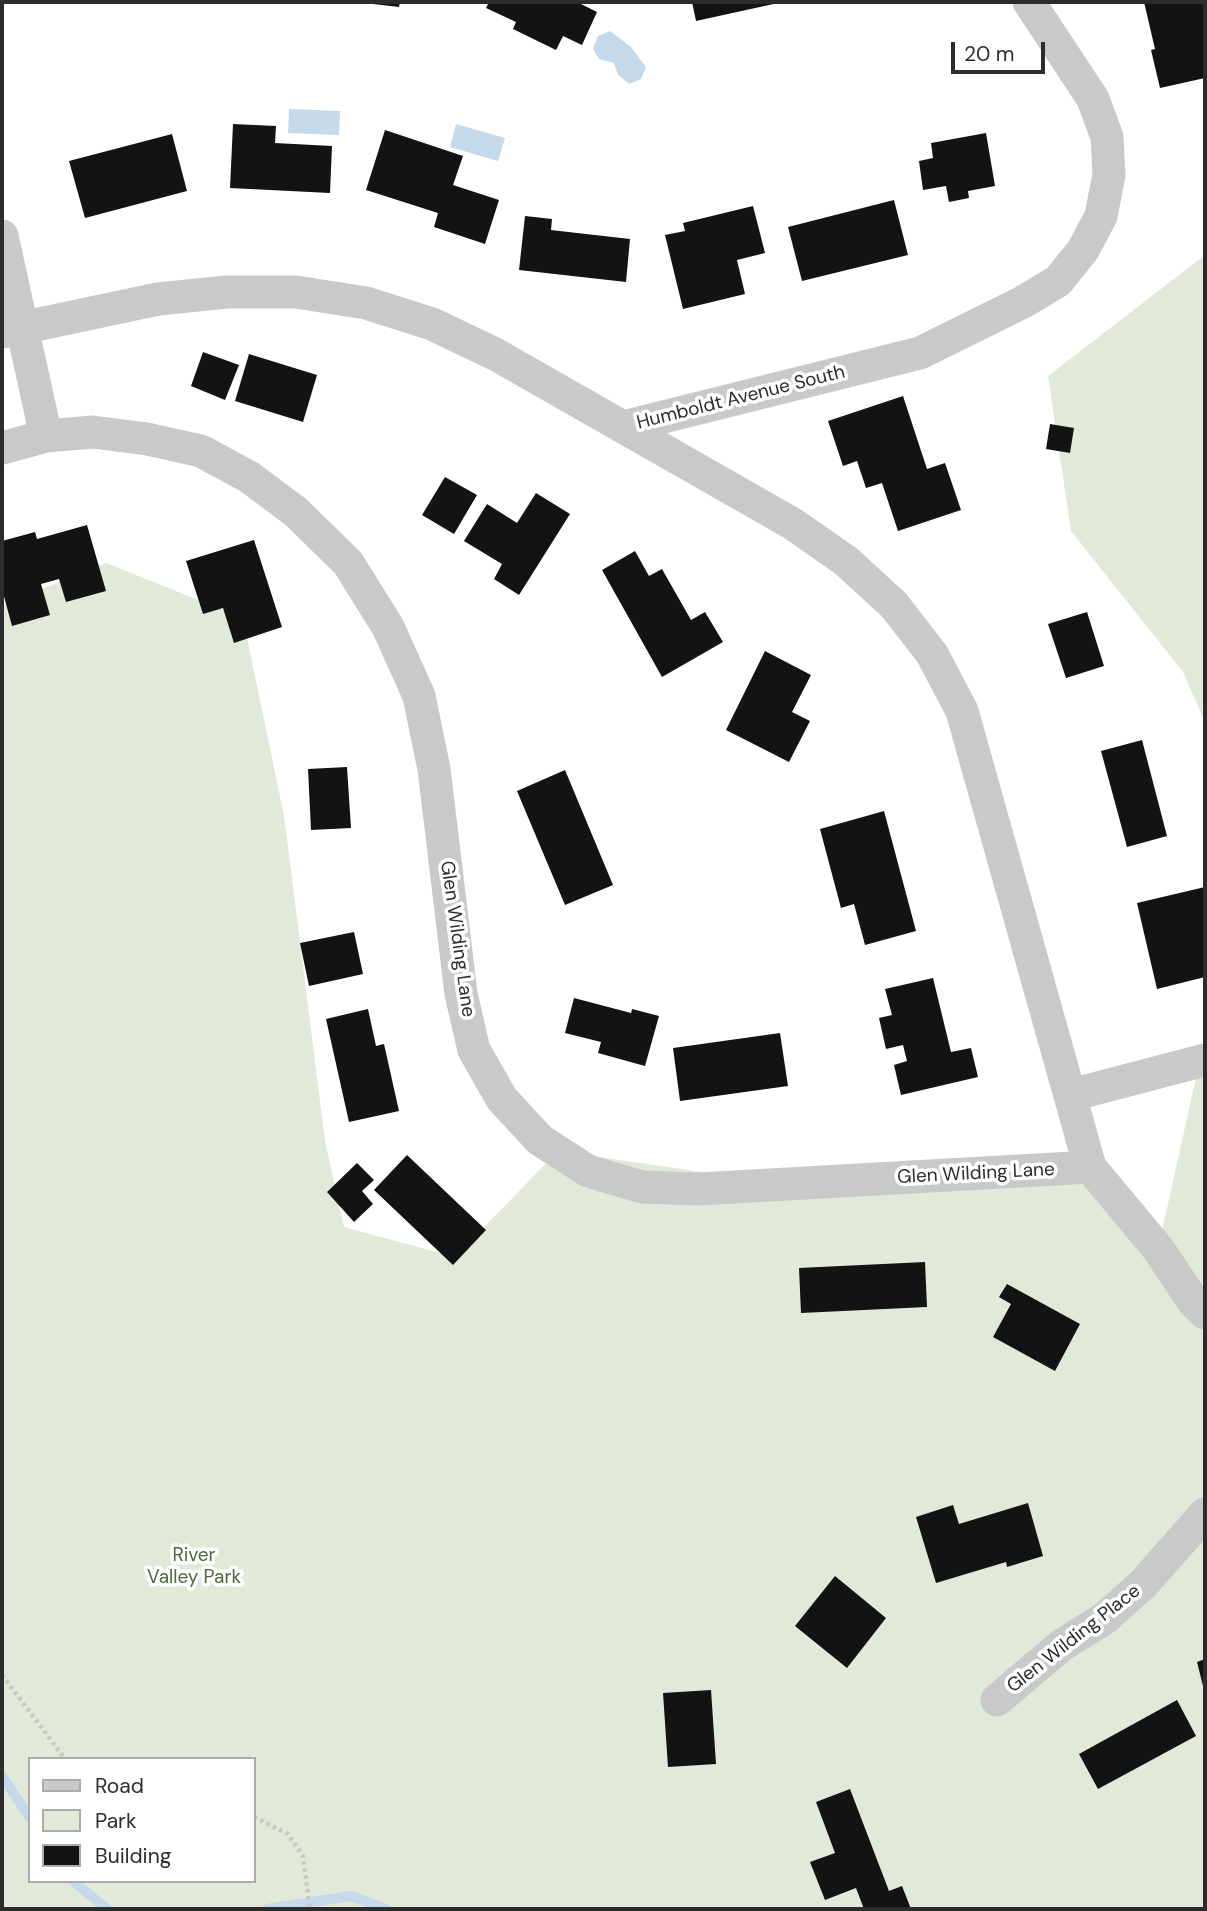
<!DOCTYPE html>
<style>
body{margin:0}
#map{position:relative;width:1207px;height:1911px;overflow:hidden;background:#fff;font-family:"DM Sans",sans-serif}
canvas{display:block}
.frame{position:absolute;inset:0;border:4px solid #2c2c2c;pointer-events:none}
.legend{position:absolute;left:28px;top:1757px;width:228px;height:126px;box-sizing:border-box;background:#fff;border:2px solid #ababab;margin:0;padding:9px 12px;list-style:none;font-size:21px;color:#2c2c2c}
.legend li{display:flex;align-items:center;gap:14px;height:35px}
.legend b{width:35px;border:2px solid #ababab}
.scale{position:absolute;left:951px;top:42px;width:94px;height:32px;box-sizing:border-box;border:4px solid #2c2c2c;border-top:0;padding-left:9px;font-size:21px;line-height:24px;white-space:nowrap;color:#2c2c2c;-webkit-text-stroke:5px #fff;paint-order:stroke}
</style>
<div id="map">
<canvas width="1207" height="1911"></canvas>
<div class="frame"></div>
<ul class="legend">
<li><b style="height:9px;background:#c9c9c9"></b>Road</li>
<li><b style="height:19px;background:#e1ead8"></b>Park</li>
<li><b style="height:19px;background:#131313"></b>Building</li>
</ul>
<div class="scale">20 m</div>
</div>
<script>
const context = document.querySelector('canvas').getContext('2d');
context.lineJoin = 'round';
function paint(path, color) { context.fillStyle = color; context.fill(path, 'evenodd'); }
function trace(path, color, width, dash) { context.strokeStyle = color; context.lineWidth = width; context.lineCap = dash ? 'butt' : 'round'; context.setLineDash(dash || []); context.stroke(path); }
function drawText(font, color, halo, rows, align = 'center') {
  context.font = font + ' "DM Sans",sans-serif'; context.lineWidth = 7; context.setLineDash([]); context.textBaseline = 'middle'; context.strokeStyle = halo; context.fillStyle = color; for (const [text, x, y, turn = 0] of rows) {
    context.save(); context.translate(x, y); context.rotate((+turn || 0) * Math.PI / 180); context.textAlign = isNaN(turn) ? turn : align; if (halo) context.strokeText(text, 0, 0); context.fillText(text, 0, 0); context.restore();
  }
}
paint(new Path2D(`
 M 1205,255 L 1205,722 L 1183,672 L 1071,531 L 1048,376 Z
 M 106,563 L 243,618 L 284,816 L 325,1141 L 344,1227 L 455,1257 L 558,1151 L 785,1184 L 1090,1167 L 1158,1249 L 1205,1037 L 1205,1909 L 2,1909 L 2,605 ZM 30,1759 L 254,1759 L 254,1881 L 30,1881 Z`), '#e1ead8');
paint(new Path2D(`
 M 610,31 L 631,47 L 646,67 L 641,79 L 629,84 L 618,75 L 614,63 L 599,59 L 593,49 L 598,36 Z
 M 289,109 L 340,111 L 339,135 L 288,133 Z
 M 456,124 L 505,138 L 498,161 L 450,147 Z`), '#c4d9ea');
trace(new Path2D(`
 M 2,1776 L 30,1818
 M 73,1881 L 107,1909
 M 267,1909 L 351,1896 L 386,1909`), '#c4d9ea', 10);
paint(new Path2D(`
 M 373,2 L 400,2 L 399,7 L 373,4 Z
 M 489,2 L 582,2 L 581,4 L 597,12 L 582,45 L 563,36 L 556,50 L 513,29 L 516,22 L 486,8 Z
 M 692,2 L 777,2 L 778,3 L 696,21 Z
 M 1144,2 L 1205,2 L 1205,78 L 1160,88 L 1151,50 L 1155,49 Z
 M 233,124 L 276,126 L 275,143 L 332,146 L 330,193 L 230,188 Z
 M 385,130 L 463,156 L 453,185 L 499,200 L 485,244 L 434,227 L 438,213 L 366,190 Z
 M 986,133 L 995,186 L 968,191 L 969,198 L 949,202 L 946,186 L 923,190 L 919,161 L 933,158 L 931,143 Z
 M 172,134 L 187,191 L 85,218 L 69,161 Z
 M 894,200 L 908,255 L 802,281 L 788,227 Z
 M 753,206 L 765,253 L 737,260 L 745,294 L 683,309 L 665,235 L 685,231 L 683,223 Z
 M 525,216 L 552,219 L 551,230 L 630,239 L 626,282 L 519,270 Z
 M 203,352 L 239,365 L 225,400 L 191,386 Z
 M 249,354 L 317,375 L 303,422 L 235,401 Z
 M 903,396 L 927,469 L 945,463 L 961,510 L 898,531 L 882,483 L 866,488 L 857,461 L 843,466 L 828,421 Z
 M 1050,424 L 1074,428 L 1070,453 L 1046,449 Z
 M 445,477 L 477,495 L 454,534 L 422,515 Z
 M 536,493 L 570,514 L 519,595 L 494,579 L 502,564 L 464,541 L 487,504 L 517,523 Z
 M 87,525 L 106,591 L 66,602 L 59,579 L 41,584 L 50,615 L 12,626 L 2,589 L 2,541 L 35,532 L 37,539 Z
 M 254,540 L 282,627 L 234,643 L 223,608 L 203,614 L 186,561 Z
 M 635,551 L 649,576 L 662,569 L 691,620 L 705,612 L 723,642 L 662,677 L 602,570 Z
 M 1087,612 L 1104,666 L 1066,678 L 1048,624 Z
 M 765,651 L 811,675 L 792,712 L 810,721 L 789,762 L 726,730 Z
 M 1142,740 L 1167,836 L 1127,847 L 1101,751 Z
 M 347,767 L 351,828 L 311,830 L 308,769 Z
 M 565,770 L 613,885 L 565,905 L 517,791 Z
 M 884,811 L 916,931 L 865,945 L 854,904 L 841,908 L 820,829 Z
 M 1205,887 L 1205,977 L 1157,989 L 1137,903 Z
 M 354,932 L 363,974 L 309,986 L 300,943 Z
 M 933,978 L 951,1052 L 971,1048 L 978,1077 L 901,1095 L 894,1065 L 907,1061 L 903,1045 L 886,1049 L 879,1018 L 892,1015 L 885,989 Z
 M 574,998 L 631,1013 L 632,1009 L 659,1016 L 645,1066 L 598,1053 L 601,1042 L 565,1033 Z
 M 368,1009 L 376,1046 L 384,1044 L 399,1111 L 349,1122 L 326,1019 Z
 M 780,1033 L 788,1086 L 680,1101 L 673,1048 Z
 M 407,1155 L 486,1230 L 453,1265 L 374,1190 Z
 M 357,1163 L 374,1180 L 362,1191 L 373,1204 L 354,1222 L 327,1192 Z
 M 925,1262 L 927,1307 L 801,1313 L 799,1268 Z
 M 1007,1284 L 1080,1324 L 1055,1371 L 993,1337 L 1011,1304 L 999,1297 Z
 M 1028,1503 L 1043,1556 L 1007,1567 L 1006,1562 L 936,1583 L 916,1517 L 953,1505 L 959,1524 Z
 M 835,1576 L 886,1618 L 847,1668 L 795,1626 Z
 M 1205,1659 L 1205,1690 L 1204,1690 L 1197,1662 Z
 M 711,1690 L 716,1764 L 668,1767 L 663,1693 Z
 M 1177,1700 L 1196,1736 L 1098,1789 L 1079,1754 Z
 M 850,1789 L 889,1891 L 902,1886 L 911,1909 L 864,1909 L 856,1888 L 825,1900 L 810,1862 L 835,1853 L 816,1802 Z`), '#131313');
trace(new Path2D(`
 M 2,1675 L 65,1759
 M 254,1817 L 288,1834 L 303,1856 L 310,1909`), '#c9c9c9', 4.5, [3.5, 3.5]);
trace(new Path2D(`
 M 2,236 L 46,436
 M 2,332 L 158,299 L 227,292 L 296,292 L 366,303 L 432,324 L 495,354 L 623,427 L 920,353 L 1023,302 L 1058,281 L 1083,250 L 1101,216 L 1109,175 L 1107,137 L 1093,99 L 1029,2
 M 623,427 L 793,524 L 846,561 L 894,605 L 932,654 L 962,711 L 1090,1167
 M 2,448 L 46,436 L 93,432 L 147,439 L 201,451 L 249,477 L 296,512 L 348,563 L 388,627 L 419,696 L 434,769 L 461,994 L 474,1050 L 502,1099 L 540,1140 L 588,1171 L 642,1187 L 699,1189 L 1090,1167 L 1159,1250 L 1193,1301 L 1205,1313
 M 1071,1095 L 1205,1060
 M 997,1700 L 1062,1645 L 1105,1618 L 1143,1584 L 1205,1514`), '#c9c9c9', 33);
drawText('19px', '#2c2c2c', '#fff', [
 ["Humboldt Avenue South",741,398,-14],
 ["Glen Wilding Lane",457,939,82],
 ["Glen Wilding Lane",976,1174,-3],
 ["Glen Wilding Place",1074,1639,-38]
]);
drawText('19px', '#4c673a', '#fff', [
 ["River",194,1556],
 ["Valley Park",194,1578]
]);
</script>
